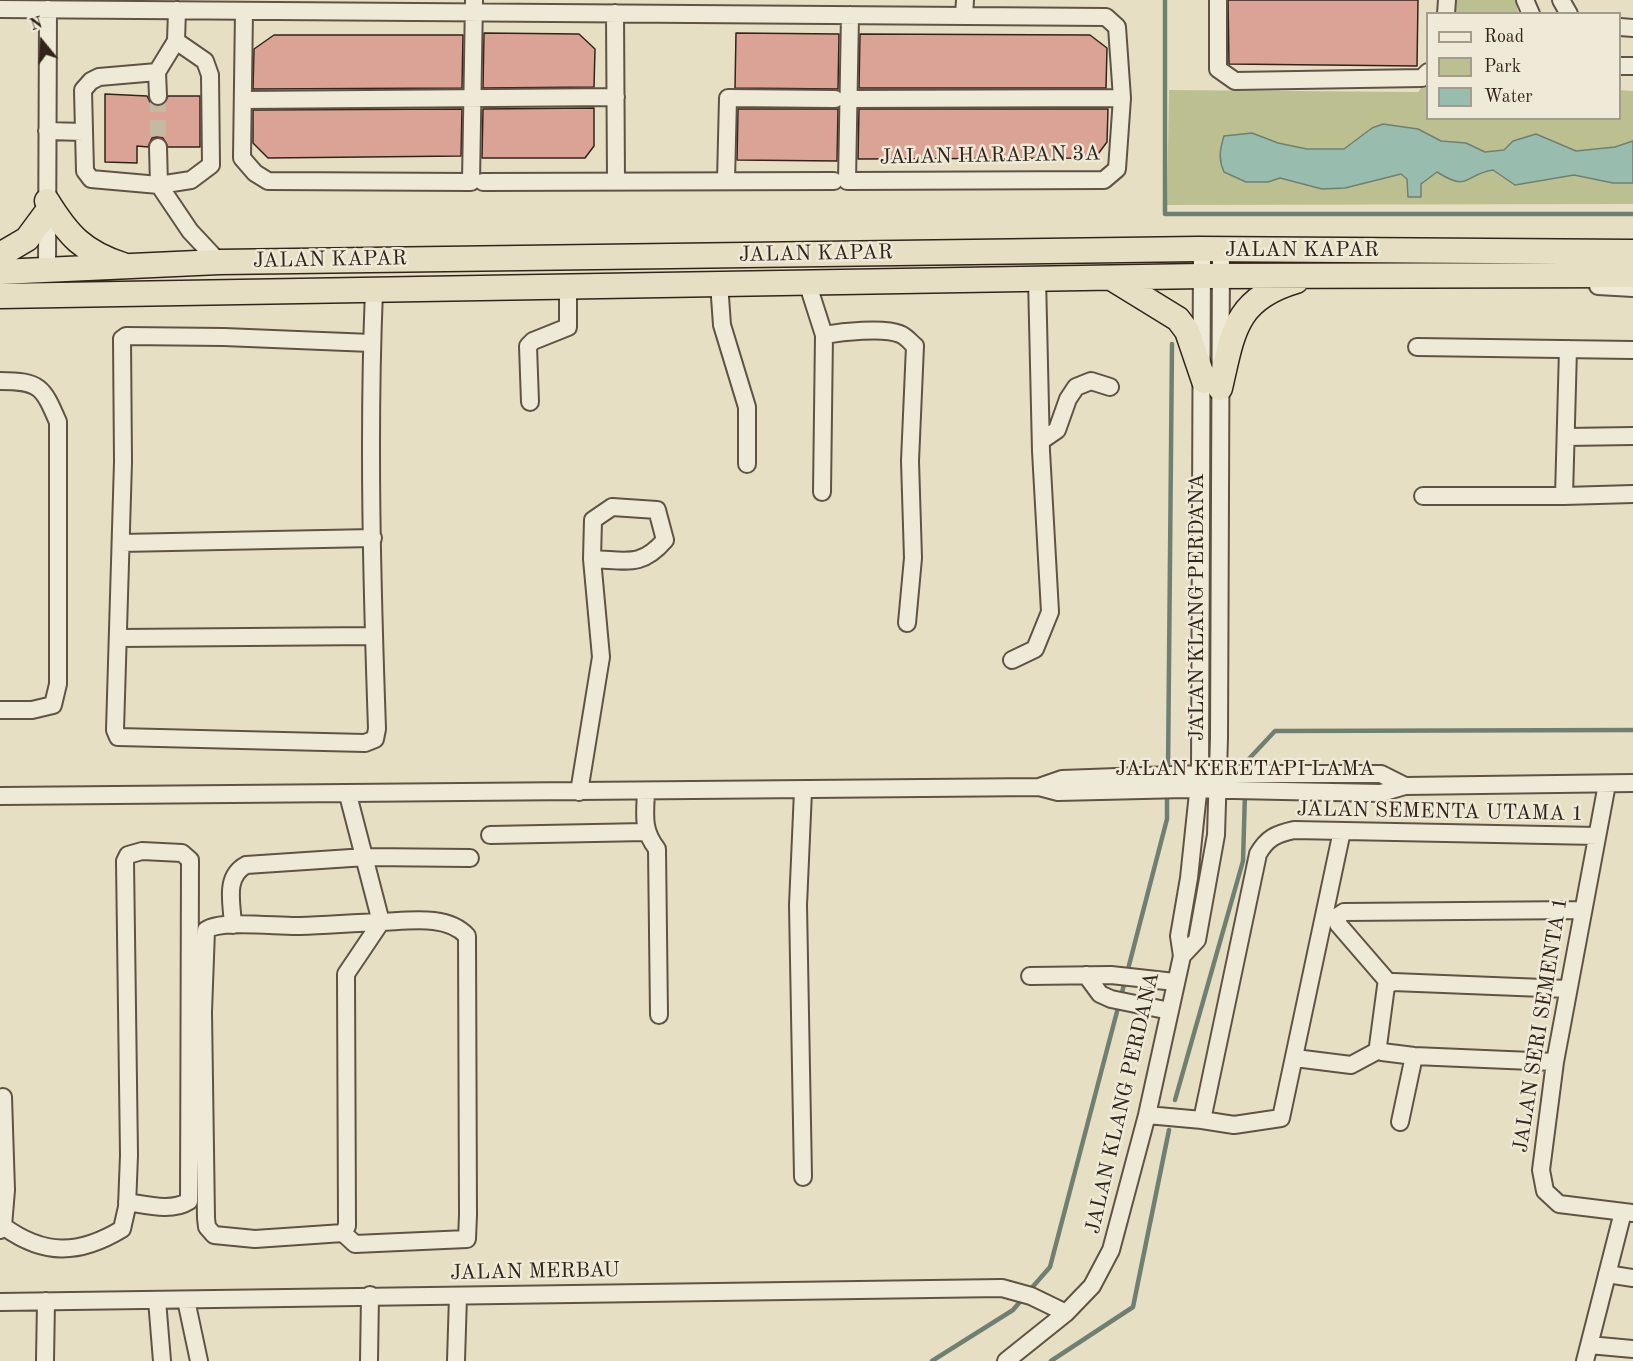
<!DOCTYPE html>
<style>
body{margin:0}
#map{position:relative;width:1633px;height:1361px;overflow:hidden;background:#e7dfc3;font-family:"Old Standard TT",serif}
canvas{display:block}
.legend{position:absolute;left:1426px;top:12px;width:195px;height:108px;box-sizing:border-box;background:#efead8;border:2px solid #a39b8c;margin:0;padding:8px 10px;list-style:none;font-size:18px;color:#32241b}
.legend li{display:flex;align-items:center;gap:12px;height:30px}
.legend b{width:30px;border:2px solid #a39b8c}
.north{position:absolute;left:12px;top:12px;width:60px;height:60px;-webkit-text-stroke:4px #efead8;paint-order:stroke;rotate:342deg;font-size:16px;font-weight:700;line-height:24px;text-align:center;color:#32241b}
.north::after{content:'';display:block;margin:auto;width:21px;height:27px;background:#32241b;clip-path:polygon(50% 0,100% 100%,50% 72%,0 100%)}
</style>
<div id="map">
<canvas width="1633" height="1361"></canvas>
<ul class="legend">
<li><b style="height:8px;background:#efead8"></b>Road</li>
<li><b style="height:16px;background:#bcc090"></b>Park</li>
<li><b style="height:16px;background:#98bdae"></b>Water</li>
</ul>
<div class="north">N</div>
</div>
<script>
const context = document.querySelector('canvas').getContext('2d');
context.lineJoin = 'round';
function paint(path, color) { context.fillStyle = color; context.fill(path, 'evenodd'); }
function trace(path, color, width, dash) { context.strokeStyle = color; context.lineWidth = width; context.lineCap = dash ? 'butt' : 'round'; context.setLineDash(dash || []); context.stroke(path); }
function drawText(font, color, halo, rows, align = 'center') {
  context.font = font + ' "Old Standard TT",serif'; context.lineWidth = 5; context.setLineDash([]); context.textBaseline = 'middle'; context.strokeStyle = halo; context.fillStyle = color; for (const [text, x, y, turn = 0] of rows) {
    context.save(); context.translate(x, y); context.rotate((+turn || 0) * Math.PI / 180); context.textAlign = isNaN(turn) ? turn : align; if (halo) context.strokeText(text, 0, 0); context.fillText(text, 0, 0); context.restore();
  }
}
paint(new Path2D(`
 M 1455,0 L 1516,0 L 1518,13 L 1455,14 Z
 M 1427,81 L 1428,118 L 1620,118 L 1620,90 L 1633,91 L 1633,204 L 1167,205 L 1169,90 L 1418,92 Z`), '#bcc090');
const water = new Path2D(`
 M 1383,124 L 1418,129 L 1441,141 L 1466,143 L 1485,152 L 1504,150 L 1513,141 L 1536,134 L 1576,151 L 1615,147 L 1633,141 L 1633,183 L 1613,183 L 1574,175 L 1515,185 L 1493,170 C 1464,174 1470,193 1437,172 L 1421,184 L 1421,197 L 1408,197 L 1407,179 L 1401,174 L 1345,188 L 1322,189 L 1280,178 L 1268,182 L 1246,182 L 1224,172 C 1218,159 1220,149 1224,136 L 1252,133 L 1278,143 L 1307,149 L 1344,149 L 1372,128 Z`);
paint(water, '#98bdae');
trace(water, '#6f8073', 1.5);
trace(new Path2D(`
 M 1165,0 L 1165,214 L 1633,214
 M 1246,770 L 1246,762 L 1275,731 L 1633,730
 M 1168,771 L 1172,344
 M 1127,973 L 1167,819 L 1167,794
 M 1175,1100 L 1243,861 L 1245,793
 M 1029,1291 L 1050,1267 L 1125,981
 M 932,1361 L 1013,1310 L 1024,1297
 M 1051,1361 L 1133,1307 L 1169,1130`), '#6f8073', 4.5);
const building = new Path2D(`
 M 1228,0 L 1418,0 L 1417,66 L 1229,64 Z
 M 484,33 L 579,34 L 595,49 L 594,87 L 483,88 Z
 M 736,33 L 839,34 L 838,89 L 735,88 Z
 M 860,34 L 1090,35 L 1107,48 L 1106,88 L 859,88 Z
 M 274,35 L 463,35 L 462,88 L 253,89 L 254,49 Z
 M 105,94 L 147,96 L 150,102 L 158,106 L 164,104 L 168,96 L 200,96 L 200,147 L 168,147 L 163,138 L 157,137 L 152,138 L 148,147 L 137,146 L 137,163 L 105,162 Z
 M 594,108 L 594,146 L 585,158 L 482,158 L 483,109 Z
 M 462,109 L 461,156 L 268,158 L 253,143 L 253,110 Z
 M 738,109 L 838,109 L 837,161 L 737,160 Z
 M 859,109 L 1108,109 L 1107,142 L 1095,158 L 858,159 Z`);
paint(building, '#daa395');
trace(building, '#32241b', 1.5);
trace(new Path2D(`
 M 158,96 L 158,147`), '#c3baa1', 16, [16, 8]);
const minor = new Path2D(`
 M 1218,0 L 1218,69 L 1235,81 L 1422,78 L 1428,72
 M 1525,0 L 1531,14
 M 1561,0 L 1569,14
 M 0,9 L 1106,17 L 1117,27 L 1122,98 L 1117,169 L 1104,180 L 847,181 L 850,15
 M 177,10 L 176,41 L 205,61 L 210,75 L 211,165 L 191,180 L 159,185 L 190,231 L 219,262
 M 244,11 L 242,158 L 255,173 L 268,181 L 471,182 L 474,0
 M 615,13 L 616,181
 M 1446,14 L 1447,0
 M 964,16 L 965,0
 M 1620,27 L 1633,28
 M 1620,66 L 1633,66
 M 157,72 L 158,96
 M 849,99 L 1122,98
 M 243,100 L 616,97
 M 47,131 L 84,132
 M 158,147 L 159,185 L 91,179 L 85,171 L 83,90 L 91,81 L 99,77 L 157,72 L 176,41
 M 726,181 L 728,98 L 835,99
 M 483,182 L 834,181
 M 47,271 L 48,9
 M 807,282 L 824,335 L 822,492
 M 719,283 L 722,325 L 747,407 L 747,464
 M 1598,286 L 1633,288
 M 824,335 C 841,332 884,327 900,334 C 906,336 911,343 915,346 L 910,461 L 913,558 L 907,623
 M 371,343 L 224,337 L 126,336 L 122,339 L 123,462 L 115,730 L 118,737 L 365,743 L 375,739 L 377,729 C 372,585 368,435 374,291
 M 1417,347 L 1633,350
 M 1568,349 L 1564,496 L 1633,494
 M 0,381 C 40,381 43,387 58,422 L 58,684 L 53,705 L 32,710 L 0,710
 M 530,402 L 528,346 L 533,341 L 568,327 L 568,286
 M 1566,437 L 1633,436
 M 1041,441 L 1057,430 L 1068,399 L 1076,387 L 1091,381 L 1110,387
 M 1423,496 L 1564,496
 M 121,543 L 373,538
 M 119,638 L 374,636
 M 1012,660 L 1035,649 L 1050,612 L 1041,451 L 1037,278
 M 1607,784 L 1555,1062 L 1541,1170 L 1545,1191 L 1559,1204 L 1633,1213
 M 1039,787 L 1062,779 L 1200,774 L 1381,774 L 1405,786
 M 803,791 L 798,905 L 803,1177
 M 579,792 L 601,657 L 592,559 L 593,520 L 612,507 L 657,510 L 665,540 C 641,568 626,560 592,559
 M 646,792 C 645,815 642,830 657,849 L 659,1015
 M 0,796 L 1039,787 L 1058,792 L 1185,789 L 1381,793 L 1405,786 L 1633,783
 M 490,835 L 646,832
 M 381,922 L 346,974 L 347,1226 L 343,1233 L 255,1239 L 214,1235 L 207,1227 L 206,1218 L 203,1012 L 206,930 C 222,919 279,927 300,926 C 327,925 354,923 381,922 Z
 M 233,925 C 232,903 224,877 246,865 L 366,857 L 470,858
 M 1182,956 L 1197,940 L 1216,835 L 1219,738 L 1221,250
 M 1086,975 L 1100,994 L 1111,999 L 1170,1011
 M 1030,976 L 1111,975 L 1175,982
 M 1389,983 L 1338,924 L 1338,916 L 1344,912 L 1581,910
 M 1295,1058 L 1351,1065 L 1379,1050
 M 1555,1062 L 1414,1056 L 1382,1052 L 1378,1046 L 1386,986 L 1393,982 L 1568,989
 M 1147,1115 L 1202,1120 L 1258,854 C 1267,838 1276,834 1294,830 L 1597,836
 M 1202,1120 L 1234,1125 L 1281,1118 L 1342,831
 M 1400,1122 L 1414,1056
 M 3,1226 C 44,1256 79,1255 122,1229 L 127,1207 L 129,1155 L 125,861 L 128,855 L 142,851 L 182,853 L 190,860 L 189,1201 C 172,1212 147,1205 127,1202
 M 0,1230 L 3,1226 L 6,1190 L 3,1097
 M 343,1233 L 355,1244 L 467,1239 L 468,1215 L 467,936 C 447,914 408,921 381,922 L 348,795
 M 1607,1274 L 1633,1278
 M 157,1300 L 162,1361
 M 186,1300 L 199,1361
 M 0,1302 L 1002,1288 L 1031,1296 L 1066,1313
 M 1589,1345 L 1633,1349
 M 45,1361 L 46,1301
 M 369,1361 L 370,1295
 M 456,1361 L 458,1296
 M 1006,1361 L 1066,1313 L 1092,1286 L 1111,1250 L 1147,1115 L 1182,956 L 1179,936 L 1189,878 L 1200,774 L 1202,249
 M 1585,1361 L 1623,1212`);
const highway = new Path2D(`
 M 47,201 C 68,235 83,252 123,265
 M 0,255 L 27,239 L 47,212
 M 0,272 L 219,262 L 1198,249 L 1633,252
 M 1113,279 L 1178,319 L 1187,331 L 1204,381
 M 0,296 L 1202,276 L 1633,275
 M 1220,388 C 1233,332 1235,299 1296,281`);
trace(minor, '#5f5345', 20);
trace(highway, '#32241b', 27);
trace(minor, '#efead8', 16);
trace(highway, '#e7dfc3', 24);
drawText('21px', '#32241b', '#efead8', [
 ["JALAN HARAPAN 3A",990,156,-1],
 ["JALAN KAPAR",1302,250],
 ["JALAN KAPAR",816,254,-1],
 ["JALAN KAPAR",330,260,-1],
 ["JALAN KLANG PERDANA",1197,607,-90],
 ["JALAN KERETAPI LAMA",1245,769],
 ["JALAN SEMENTA UTAMA 1",1440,812,1],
 ["JALAN SERI SEMENTA 1",1541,1025,-81],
 ["JALAN KLANG PERDANA",1123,1103,-77],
 ["JALAN MERBAU",535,1272,-1]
]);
</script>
